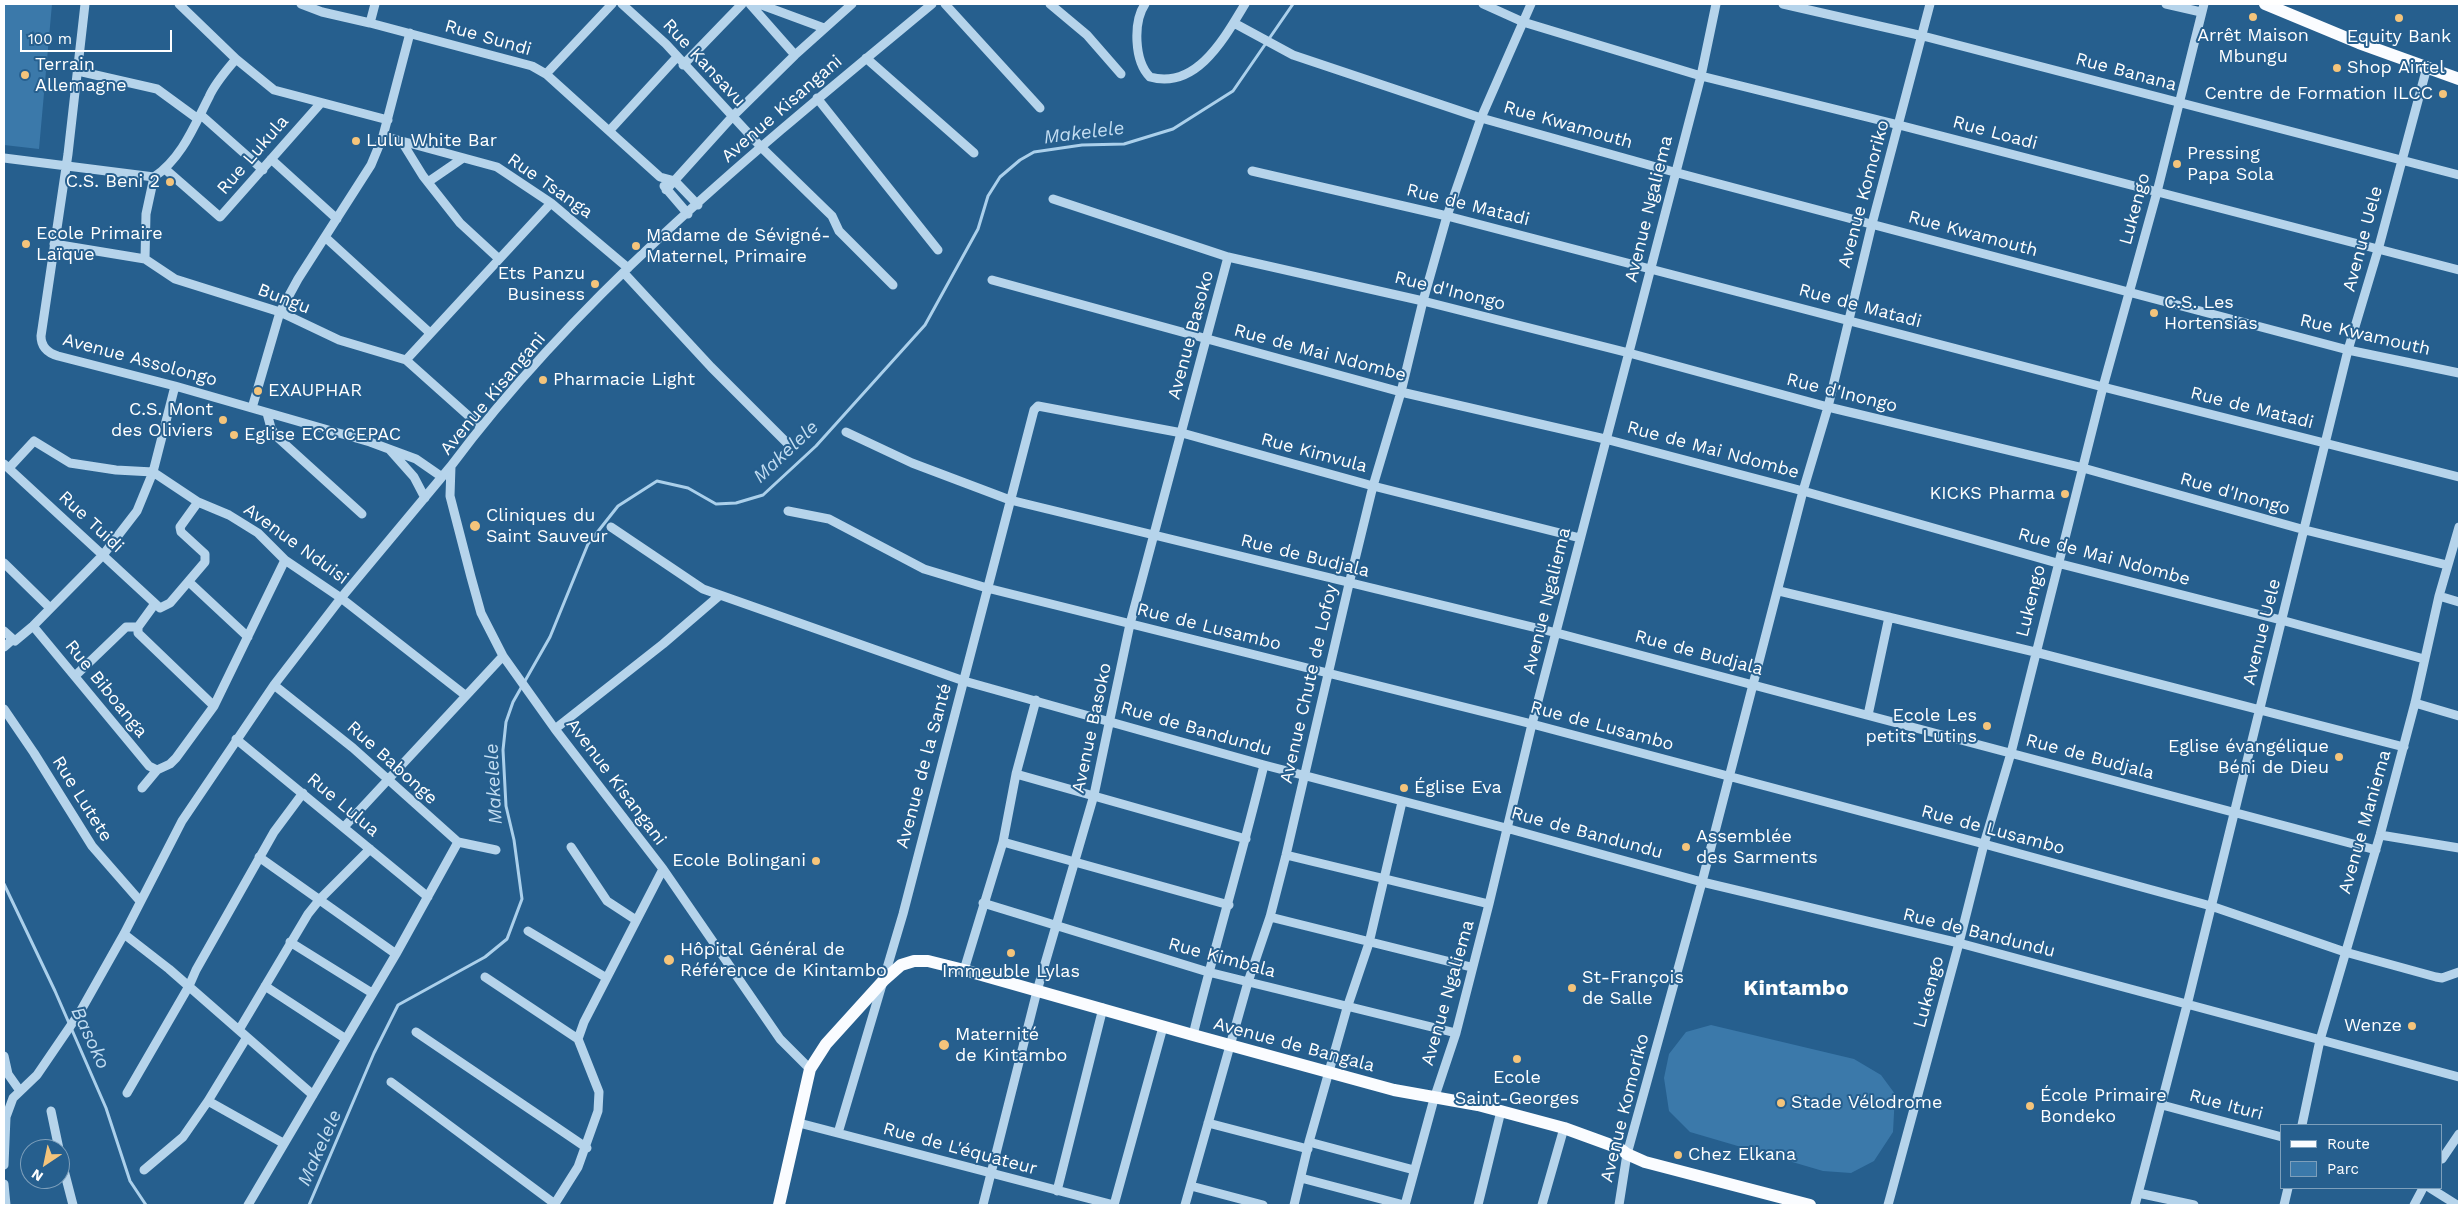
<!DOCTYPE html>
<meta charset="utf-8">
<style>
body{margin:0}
#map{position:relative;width:2463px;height:1209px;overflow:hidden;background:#265f8e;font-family:"Work Sans",sans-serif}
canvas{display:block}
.frame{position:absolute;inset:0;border:5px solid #fff;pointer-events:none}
.legend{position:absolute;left:2280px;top:1124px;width:162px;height:65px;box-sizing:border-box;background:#265f8e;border:1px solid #7d9fbb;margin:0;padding:6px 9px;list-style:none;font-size:15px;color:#fff}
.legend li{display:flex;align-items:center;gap:10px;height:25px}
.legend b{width:25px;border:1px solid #7d9fbb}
.north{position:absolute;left:20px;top:1139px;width:50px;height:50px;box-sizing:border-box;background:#265f8e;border:1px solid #7d9fbb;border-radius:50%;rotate:214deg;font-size:14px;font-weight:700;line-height:20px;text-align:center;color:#fff}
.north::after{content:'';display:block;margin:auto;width:18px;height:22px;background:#f4c47b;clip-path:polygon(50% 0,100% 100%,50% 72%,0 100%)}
.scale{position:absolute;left:20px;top:30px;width:152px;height:22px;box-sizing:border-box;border:2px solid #fff;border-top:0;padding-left:6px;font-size:15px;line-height:18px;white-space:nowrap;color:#fff;-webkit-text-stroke:4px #265f8e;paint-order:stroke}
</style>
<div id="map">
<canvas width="2463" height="1209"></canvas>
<div class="frame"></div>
<ul class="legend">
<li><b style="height:6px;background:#fafcff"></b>Route</li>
<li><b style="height:14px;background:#3b79aa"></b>Parc</li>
</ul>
<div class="north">N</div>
<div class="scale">100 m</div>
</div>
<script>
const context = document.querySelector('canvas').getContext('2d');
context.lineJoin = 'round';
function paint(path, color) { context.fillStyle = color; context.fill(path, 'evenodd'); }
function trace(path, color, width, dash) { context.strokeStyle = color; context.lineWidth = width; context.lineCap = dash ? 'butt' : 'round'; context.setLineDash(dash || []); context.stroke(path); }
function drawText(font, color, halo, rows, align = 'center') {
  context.font = font + ' "Work Sans",sans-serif'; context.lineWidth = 4; context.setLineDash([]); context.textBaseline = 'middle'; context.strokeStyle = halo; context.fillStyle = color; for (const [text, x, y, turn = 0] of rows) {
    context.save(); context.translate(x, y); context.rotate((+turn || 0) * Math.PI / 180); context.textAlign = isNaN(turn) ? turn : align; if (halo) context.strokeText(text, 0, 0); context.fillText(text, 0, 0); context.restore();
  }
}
paint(new Path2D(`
 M 4,4 L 52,4 L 39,149 L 4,145 Z
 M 1711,1025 L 1854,1059 L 1881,1075 L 1895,1094 L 1893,1132 L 1874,1161 L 1851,1173 L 1823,1171 L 1690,1132 L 1669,1111 L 1664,1078 L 1669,1054 L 1686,1032 Z`), '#3b79aa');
trace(new Path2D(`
 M 4,884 L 55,991 L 106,1108 L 130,1181 L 146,1205
 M 309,1205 L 374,1053 L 398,1005 L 485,957 L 507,939 L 522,899 L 514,840 L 506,806 L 503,750 L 506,722 L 513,702 L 550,637 L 588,544 L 618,506 L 657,481 L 688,488 L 716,504 L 736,503 L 763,495 L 816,446 L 925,325 L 978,229 L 988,196 L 1000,177 L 1020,160 L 1034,152 L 1082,145 L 1124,144 L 1173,129 L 1233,91 L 1293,4`), '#abd0eb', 3);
trace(new Path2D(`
 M 85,4 L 68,154 L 41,336 C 41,347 48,353 58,356 L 175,386 L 370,442 L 416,459 L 442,477
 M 179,4 L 236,59 L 274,90 L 388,120
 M 301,4 L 322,12 L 370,23 L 532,66 L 546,74 L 660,177 L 675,181 L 698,205
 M 622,4 L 666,44 L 761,147 L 832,216 L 839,231 L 893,285
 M 750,4 L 795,55
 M 759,4 L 824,28
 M 945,4 L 1040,108
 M 1050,4 L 1087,35 L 1121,74
 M 1145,4 C 1133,22 1134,61 1150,77 C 1197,90 1225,37 1245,4
 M 1483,4 L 1523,22 L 1701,76 L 1899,125 L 2459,270
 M 1783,4 L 1923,36 L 2459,175
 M 2166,4 L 2201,12
 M 370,23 L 375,4
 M 1234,23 L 1293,55 L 1481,118 L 1674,172 L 2348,350 L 2459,373
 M 866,58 L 974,153
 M 683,65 L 742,4
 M 78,71 L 157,89 L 198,119
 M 546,74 L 612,4
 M 817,98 L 938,250
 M 201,115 L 263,170
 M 610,130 L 677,57
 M 383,136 L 497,167 L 551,203 L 628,268
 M 402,142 L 423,176 L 460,223 L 498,258
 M 4,158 L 154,177
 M 271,159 L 337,219
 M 165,169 L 220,217 L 320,104
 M 1252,171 L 1447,216 L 2103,387 L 2459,477
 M 428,182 L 463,158
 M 664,186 L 688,214
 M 666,190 L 732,117 L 795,55 L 852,4
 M 1053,199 L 1228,257 L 1423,301 L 1629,353 L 1828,407 L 2083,468 L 2305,530 L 2447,565
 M 325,237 L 430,333
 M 54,244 L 145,259 L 175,279 L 280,312 L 339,340 L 406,360 L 481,427
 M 145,259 L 146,214 L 154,177 C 182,158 194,126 209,97 C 215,83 226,71 236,59
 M 624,273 L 711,367 L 790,446
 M 992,280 L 1401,392 L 1605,439 L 1803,491 L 2057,563 L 2281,620 L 2424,659
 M 406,360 L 551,203
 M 252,408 L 280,312 L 298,279 L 371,165 L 383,136 L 410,33
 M 267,413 L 271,428 L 276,436 L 362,514
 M 846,432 L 912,463 L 1010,500 L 1557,633 L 2376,850
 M 390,450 L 414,477 L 425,498
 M 4,464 L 160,608 L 170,603 L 205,562 L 205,554 L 181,532 L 180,527 L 198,502
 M 9,468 L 34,441 L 70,463 L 116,470 L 153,472 L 198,502 L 229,515 L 258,533 L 285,560 L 341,598 L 465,695
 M 788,511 L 829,519 L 924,569 L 987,588 L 1532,724 L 1984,844 L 2211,906 L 2345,952 L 2436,977 L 2442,978 L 2459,972
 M 611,527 L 703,589 L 964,681 L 1264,765 L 1506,828 L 1702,882 L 1959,943 L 2459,1077
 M 4,563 L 50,608
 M 189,582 L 248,637
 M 1779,591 L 2035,652 L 2404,747
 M 2439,596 L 2459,602
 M 154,605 L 138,627 L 138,633 L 214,706
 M 33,626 L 149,766 L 157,770
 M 4,631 L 15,641 L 33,626 L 103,555 L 137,511 L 153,472 L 175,386
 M 4,647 L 12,640
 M 75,676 L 126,627 L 138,627
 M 274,685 L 353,748 L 458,842 L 496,850
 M 2415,703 L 2459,716
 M 4,709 L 34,753 L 92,846 L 140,901
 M 1868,715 L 1889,617
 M 555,729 L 663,644 L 720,595
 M 236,739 L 428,897
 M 1016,774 L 1246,839
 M 142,788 L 157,770 L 170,764 L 176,758 L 214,706 L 285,560
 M 344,827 L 503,656
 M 2380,835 L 2459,848
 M 1003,842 L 1229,905
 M 571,847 L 607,901 L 636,920
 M 1286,855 L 1489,904
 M 259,857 L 396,954
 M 983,903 L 1208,972 L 1456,1033
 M 1270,917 L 1471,967
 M 528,931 L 605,977
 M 124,934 L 169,969 L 313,1095
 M 290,942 L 372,993
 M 964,970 L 1003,842 L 1016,774 L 1036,700
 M 485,977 L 578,1039
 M 265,986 L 346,1039
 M 239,1030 L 308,914 L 320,899 L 370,849
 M 416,1032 L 587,1148
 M 1193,1035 C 1215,945 1242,856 1264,765
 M 4,1056 L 8,1074 L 20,1091
 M 810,1069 L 780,1039 L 663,869 L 555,729 L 503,656 L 481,613 L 471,577 L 450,496 L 451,466 C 584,288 762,145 932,4
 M 391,1082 L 555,1204
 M 127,1093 L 189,986 L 196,970 L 274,832 L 303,793
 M 208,1101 L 283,1143
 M 2162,1105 L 2282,1137
 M 51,1111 L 59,1149
 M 799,1123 L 1114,1205
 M 1208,1123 L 1308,1149
 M 2302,1125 L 2320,1040 L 2380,835 L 2415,703 L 2439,596 L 2459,527
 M 838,1133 L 903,914 L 1034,410 L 1038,406 L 1182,433 L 1373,486 L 1580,538
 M 1309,1142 L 1414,1170
 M 60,1155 L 73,1205
 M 2442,1159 L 2459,1134
 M 4,1165 L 6,1117 L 13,1098 L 37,1075 L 80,1012 L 124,934 L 182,821 L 274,685 L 341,598 L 451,466
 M 144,1170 L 183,1137 L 208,1101 L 247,1037
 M 1301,1178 L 1404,1205
 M 4,1184 L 6,1205
 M 1191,1186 L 1263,1205
 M 2430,1188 L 2457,1205
 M 1057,1191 L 1103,1008
 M 2138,1193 L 2194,1205
 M 248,1205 L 396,954 L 458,842
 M 554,1205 L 578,1167 L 598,1111 L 599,1092 L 578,1039 L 584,1022 L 663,869
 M 983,1205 L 1037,991 L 1094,795 L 1130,624 L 1228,257
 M 1114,1205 L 1163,1027
 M 1185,1205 L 1248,982 L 1270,917 L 1286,855 L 1349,584 L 1373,486 L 1401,392 L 1423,301 L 1447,216 L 1481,118 L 1531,4
 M 1294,1205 L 1309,1142 L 1347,1008 L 1369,943 L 1402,802
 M 1405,1205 L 1434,1099 L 1456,1033 L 1489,904 L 1532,724 L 1701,76 L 1716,4
 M 1478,1205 L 1501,1111
 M 1542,1205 L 1564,1128
 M 1619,1205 L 1627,1154 L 1702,882 L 1803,491 L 1828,407 L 1872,224 L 1930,4
 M 1888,1205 L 1959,943 L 1984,844 L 2011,753 L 2103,387 L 2157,192 L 2204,4
 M 2135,1205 L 2187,1005 L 2348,350 L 2378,250 L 2427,67
 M 2284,1205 L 2288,1188
 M 2414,1205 L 2423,1188`), '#b6d4eb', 9);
trace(new Path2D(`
 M 2265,4 L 2359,43 L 2459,79
 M 779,1205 L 810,1069 L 826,1044 L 884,980 L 901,965 L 914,961 L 928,961 L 964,970 L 1193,1035 L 1394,1090 L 1478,1105 L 1564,1128 L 1619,1148 L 1627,1154 L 1645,1162 L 1810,1205`), '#fafcff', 12);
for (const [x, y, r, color] of [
 [2253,17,5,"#f4c47b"],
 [2399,18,5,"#f4c47b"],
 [2337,68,5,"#f4c47b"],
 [25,75,5,"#f4c47b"],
 [2443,94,5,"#f4c47b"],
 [356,141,5,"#f4c47b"],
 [2177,164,5,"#f4c47b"],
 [170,182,5,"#f4c47b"],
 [26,244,5,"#f4c47b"],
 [636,246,5,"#f4c47b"],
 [595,284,5,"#f4c47b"],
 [2154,313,5,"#f4c47b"],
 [543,380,5,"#f4c47b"],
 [258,391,5,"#f4c47b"],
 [223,420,5,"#f4c47b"],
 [234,435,5,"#f4c47b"],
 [2065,494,5,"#f4c47b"],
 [475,526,6,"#f4c47b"],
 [1987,726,5,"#f4c47b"],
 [2339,757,5,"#f4c47b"],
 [1404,788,5,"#f4c47b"],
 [1686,847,5,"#f4c47b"],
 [816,861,5,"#f4c47b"],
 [1011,953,5,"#f4c47b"],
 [669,960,6,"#f4c47b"],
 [1572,988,5,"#f4c47b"],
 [2412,1026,5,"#f4c47b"],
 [944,1045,6,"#f4c47b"],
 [1517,1059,5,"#f4c47b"],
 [1781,1103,5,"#f4c47b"],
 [2030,1106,5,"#f4c47b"],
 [1678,1155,5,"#f4c47b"]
]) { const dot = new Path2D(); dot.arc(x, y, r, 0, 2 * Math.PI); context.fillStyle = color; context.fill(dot); trace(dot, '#265f8e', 2); }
drawText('18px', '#fff', '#265f8e', [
 ["Arrêt Maison",2253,36,"center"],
 ["Mbungu",2253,57,"center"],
 ["Equity Bank",2399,37,"center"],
 ["Terrain",35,65],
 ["Allemagne",35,86],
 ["Shop Airtel",2347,68],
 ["Centre de Formation ILCC",2433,94,"right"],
 ["Lulu White Bar",366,141],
 ["Pressing",2187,154],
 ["Papa Sola",2187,175],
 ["C.S. Beni 2",160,182,"right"],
 ["Ecole Primaire",36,234],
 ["Laïque",36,255],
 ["Madame de Sévigné-",646,236],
 ["Maternel, Primaire",646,257],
 ["Ets Panzu",585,274,"right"],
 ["Business",585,295,"right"],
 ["C.S. Les",2164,303],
 ["Hortensias",2164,324],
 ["Pharmacie Light",553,380],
 ["EXAUPHAR",268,391],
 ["C.S. Mont",213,410,"right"],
 ["des Oliviers",213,431,"right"],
 ["Eglise ECC CEPAC",244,435],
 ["KICKS Pharma",2055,494,"right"],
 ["Cliniques du",486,516],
 ["Saint Sauveur",486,537],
 ["Ecole Les",1977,716,"right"],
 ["petits Lutins",1977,737,"right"],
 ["Eglise évangélique",2329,747,"right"],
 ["Béni de Dieu",2329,768,"right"],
 ["Église Eva",1414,788],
 ["Assemblée",1696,837],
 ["des Sarments",1696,858],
 ["Ecole Bolingani",806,861,"right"],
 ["Hôpital Général de",680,950],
 ["Référence de Kintambo",680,971],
 ["Immeuble Lylas",1011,972,"center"],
 ["St-François",1582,978],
 ["de Salle",1582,999],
 ["Wenze",2402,1026,"right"],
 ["Maternité",955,1035],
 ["de Kintambo",955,1056],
 ["Ecole",1517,1078,"center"],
 ["Saint-Georges",1517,1099,"center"],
 ["École Primaire",2040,1096],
 ["Bondeko",2040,1117],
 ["Stade Vélodrome",1791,1103],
 ["Chez Elkana",1688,1155]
], 'left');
drawText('18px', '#fff', '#265f8e', [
 ["Rue Sundi",488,38,16],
 ["Rue Kansavu",704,63,47],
 ["Rue Banana",2126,72,15],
 ["Avenue Kisangani",782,109,-41],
 ["Rue Kwamouth",1568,125,16],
 ["Rue Loadi",1995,133,15],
 ["Rue Lukula",253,155,-49],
 ["Rue Tsanga",550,186,35],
 ["Avenue Komoriko",1864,194,-75],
 ["Rue de Matadi",1468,205,14],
 ["Avenue Ngaliema",1649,209,-76],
 ["Lukengo",2135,209,-75],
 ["Rue Kwamouth",1973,234,15],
 ["Avenue Uele",2363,239,-75],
 ["Rue d'Inongo",1450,291,14],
 ["Bungu",284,299,21],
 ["Rue de Matadi",1860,306,15],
 ["Avenue Basoko",1191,335,-75],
 ["Rue Kwamouth",2365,335,13],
 ["Rue de Mai Ndombe",1320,353,15],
 ["Avenue Assolongo",140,360,15],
 ["Rue d'Inongo",1842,393,14],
 ["Avenue Kisangani",493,394,-50],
 ["Rue de Matadi",2252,408,14],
 ["Rue de Mai Ndombe",1713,450,15],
 ["Rue Kimvula",1314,453,15],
 ["Rue d'Inongo",2235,494,16],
 ["Rue Tuidi",91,522,43],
 ["Avenue Nduisi",296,544,36],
 ["Rue de Budjala",1305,556,14],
 ["Rue de Mai Ndombe",2104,557,15],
 ["Avenue Ngaliema",1547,601,-76],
 ["Lukengo",2031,601,-76],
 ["Rue de Lusambo",1209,627,14],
 ["Avenue Uele",2262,632,-76],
 ["Rue de Budjala",1699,653,15],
 ["Avenue Chute de Lofoy",1309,684,-77],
 ["Rue Biboanga",106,689,51],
 ["Rue de Lusambo",1602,726,15],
 ["Avenue Basoko",1092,728,-78],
 ["Rue de Bandundu",1196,729,16],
 ["Rue de Budjala",2090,757,15],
 ["Rue Babonge",392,763,42],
 ["Avenue de la Santé",924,766,-75],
 ["Avenue Kisangani",616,782,53],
 ["Rue Lutete",82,799,58],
 ["Rue Lulua",343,805,40],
 ["Avenue Maniema",2365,822,-74],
 ["Rue de Lusambo",1993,830,15],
 ["Rue de Bandundu",1587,833,15],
 ["Rue de Bandundu",1979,933,14],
 ["Rue Kimbala",1222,958,15],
 ["Lukengo",1929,992,-75],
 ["Avenue Ngaliema",1448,993,-74],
 ["Avenue de Bangala",1294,1045,15],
 ["Rue Ituri",2226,1105,15],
 ["Avenue Komoriko",1625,1108,-76],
 ["Rue de L'équateur",960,1149,15]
]);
drawText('italic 19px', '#c2ddf2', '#265f8e', [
 ["Makelele",1084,133,-7],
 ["Makelele",786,452,-43],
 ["Makelele",494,784,-93],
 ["Basoko",90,1038,65],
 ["Makelele",320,1148,-66]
]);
drawText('bold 22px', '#fff', '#265f8e', [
 ["Kintambo",1796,989]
]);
</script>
